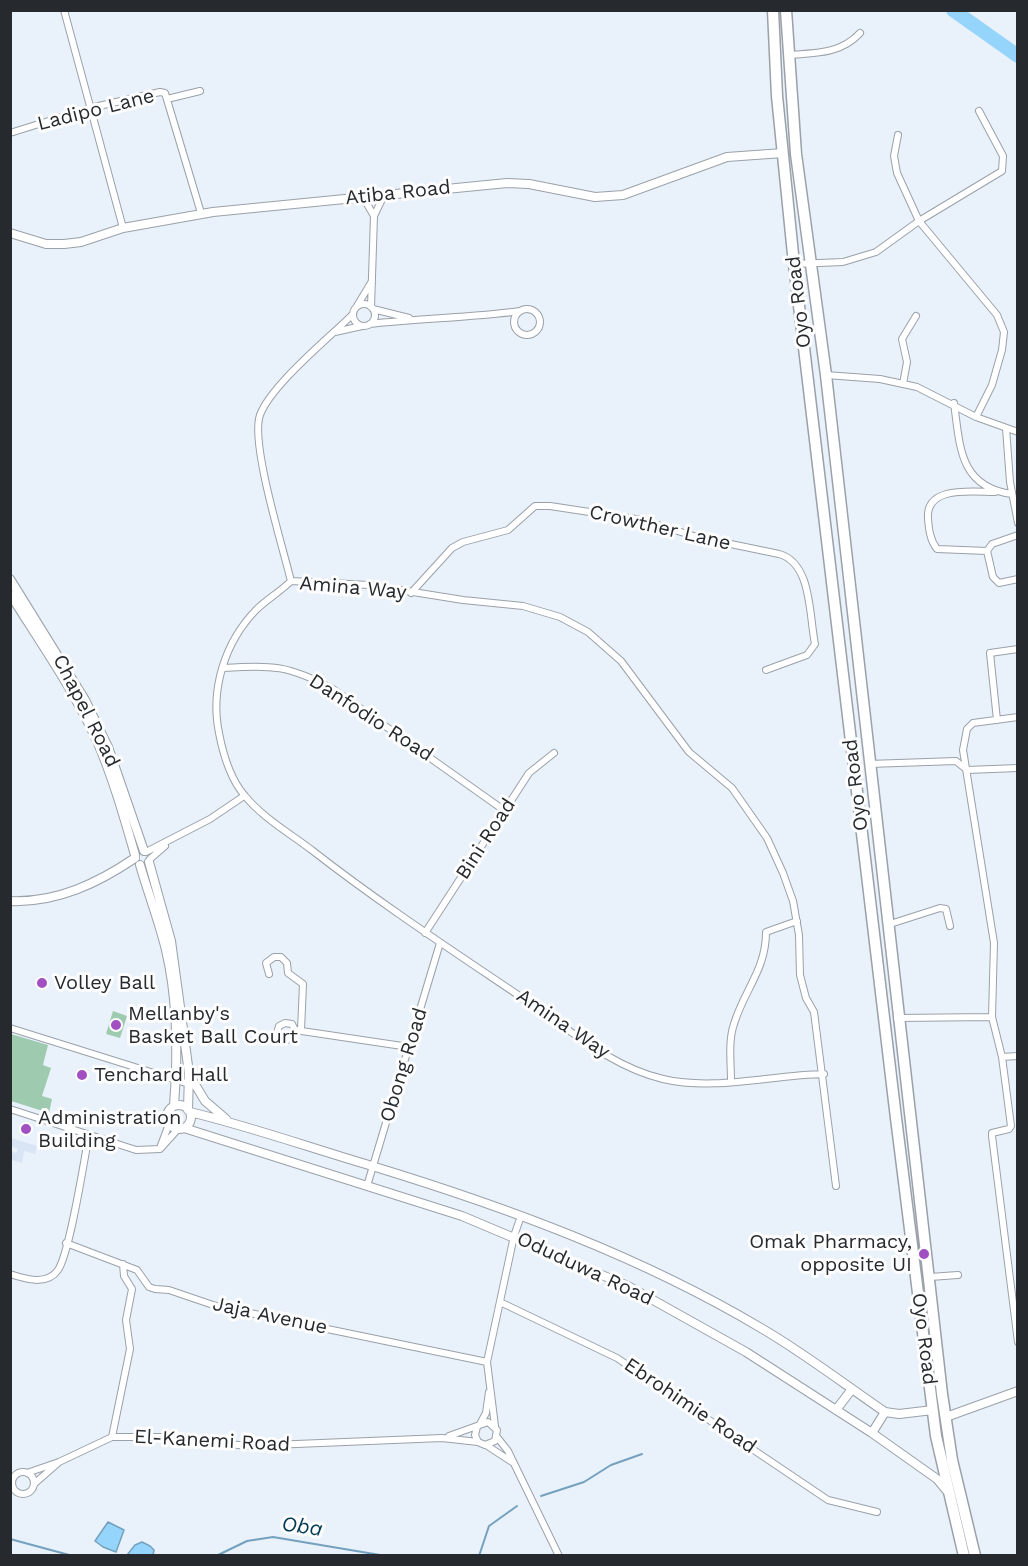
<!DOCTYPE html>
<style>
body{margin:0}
#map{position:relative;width:1028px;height:1566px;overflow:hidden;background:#e9f1fa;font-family:"Work Sans",sans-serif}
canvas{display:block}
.frame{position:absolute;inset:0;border:12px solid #26292d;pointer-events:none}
</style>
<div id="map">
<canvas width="1028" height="1566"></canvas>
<div class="frame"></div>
</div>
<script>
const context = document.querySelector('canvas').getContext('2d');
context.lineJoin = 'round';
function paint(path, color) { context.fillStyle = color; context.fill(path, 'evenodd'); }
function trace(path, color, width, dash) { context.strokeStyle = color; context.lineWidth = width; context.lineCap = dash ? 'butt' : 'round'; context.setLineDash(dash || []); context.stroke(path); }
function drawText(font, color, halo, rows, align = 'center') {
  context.font = font + ' "Work Sans",sans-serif'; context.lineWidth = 6; context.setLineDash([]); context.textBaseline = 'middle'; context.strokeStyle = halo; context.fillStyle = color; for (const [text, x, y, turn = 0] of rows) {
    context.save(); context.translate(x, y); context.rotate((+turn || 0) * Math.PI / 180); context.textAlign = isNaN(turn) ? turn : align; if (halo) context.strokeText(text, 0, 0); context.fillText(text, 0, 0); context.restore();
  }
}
paint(new Path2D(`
 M 11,1138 L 37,1146 L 35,1154 L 24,1151 L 22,1163 L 11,1160 L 11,1151 L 16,1153 L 18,1149 L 11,1146 Z`), '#d9e5f5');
paint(new Path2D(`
 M 113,1011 L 127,1016 L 120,1038 L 106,1034 Z
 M 11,1034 L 48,1045 L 43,1065 L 51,1068 L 42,1096 L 52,1099 L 49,1113 L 11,1101 Z`), '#9ecbaf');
const water = new Path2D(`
 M 108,1522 L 124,1530 L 116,1552 L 103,1547 L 95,1541 Z
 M 142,1542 L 150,1546 L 154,1550 L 153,1555 L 127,1555 L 135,1545 Z`);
paint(water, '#95d5fc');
trace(water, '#74a1be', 1.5);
trace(new Path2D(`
 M 541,1496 L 584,1482 L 611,1465 L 642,1454
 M 10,1539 L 73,1556
 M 216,1556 L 247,1541 L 273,1537 L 386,1556
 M 479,1556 L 489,1526 L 517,1506`), '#74a1be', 2);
trace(new Path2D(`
 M 953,10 L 1018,56`), '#95d5fc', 14);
const minor = new Path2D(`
 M 64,10 L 123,228
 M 788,55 C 815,53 841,54 860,33
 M 167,99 L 200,91
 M 10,133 L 90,108 L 160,92 L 165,93 L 201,213
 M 898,135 L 894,156 L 897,173 L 919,221 L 997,315 L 1004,332 L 1002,350 L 992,385 L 976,417
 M 363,197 L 374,216 L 371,307
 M 374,216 L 384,195
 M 794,264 L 843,262 L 876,252 L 919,221 L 1002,171 L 1003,156 L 979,111
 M353 315a11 11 0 1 1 22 0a11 11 0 1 1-22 0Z
 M 357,306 L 372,281
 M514 322a13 13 0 1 1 26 0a13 13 0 1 1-26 0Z
 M 373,309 L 409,318
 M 370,324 C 420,318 470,318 520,311
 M 335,332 L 362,326
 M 826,375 L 880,379 L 917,387 L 976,417 L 1018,432
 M 903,384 L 907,362 L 902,339 L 916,316
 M 954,403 C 960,446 959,487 1012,494
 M 1006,428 L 1010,482 L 1018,523
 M 1018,535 L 992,544 L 987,551 L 993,577 L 999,583 L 1018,579
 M 987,551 L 937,549 C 930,540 929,530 928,519 C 925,485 973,492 995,492
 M 291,581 C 283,548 250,442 260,415 C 271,385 328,339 352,315
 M 411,593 L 452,548 L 463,542 L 508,530 L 535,506 L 550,506 L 642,520 L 697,537 L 779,554 C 812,563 809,615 815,644 L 807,655 L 766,670
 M 223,668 C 273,665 288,665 333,689 L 505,811
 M 1018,717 L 973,723 L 967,729 L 963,750 L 994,943 L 992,1017 L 1002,1057 L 1011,1126 L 1009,1129 L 992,1133 L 992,1136 L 1018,1342
 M 997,720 L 990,653 L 1018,649
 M 869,764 L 956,761 L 967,770 L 1018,768
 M 146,852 L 210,819 L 244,796
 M 150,859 L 165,846
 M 887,925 L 940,908 L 946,909 L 950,926
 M 425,933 L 529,773 L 554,753
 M 269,974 L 266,963 L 274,957 L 281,957 L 287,963 L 288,973 L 303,984 L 301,1030
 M 897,1018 L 992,1017
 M 10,1028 L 189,1084
 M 295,1030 L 293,1037 L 287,1040 L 281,1038 L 277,1033 L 279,1026 L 285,1023 L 292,1024 L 295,1030 L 409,1047
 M 1002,1057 L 1018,1056
 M 824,1074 C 771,1075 715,1091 663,1079 C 611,1067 568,1028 524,999 C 453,951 381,904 313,851 C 291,834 263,818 245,796 C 231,780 223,754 219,733 C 210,689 225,642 256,610 C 267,599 280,592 291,581 L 369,585 L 463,600 L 523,606 L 560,617 L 588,632 L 621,661 L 689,752 L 732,788 L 767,838 L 783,873 L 793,901 L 799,935 L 800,975 L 806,998 L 814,1012 L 836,1186
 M 731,1081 C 731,1063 728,1041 734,1024 C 744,990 766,970 766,932 L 797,921
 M 10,1109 L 136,1150 L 160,1149 L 178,1129
 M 160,1148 L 169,1124
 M 367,1186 L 440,943
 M 66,1243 L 137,1270 L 149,1287 L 155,1289 L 169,1290 L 216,1306 L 487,1362
 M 10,1274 C 25,1279 47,1286 58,1270 C 70,1252 84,1161 89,1134
 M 930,1277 L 958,1275
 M 500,1302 L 617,1358 L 828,1500 L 877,1512
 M 480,1424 L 486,1413 L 489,1392
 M 495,1426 L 487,1362 L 514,1236 L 521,1216
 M 449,1436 L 488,1422 L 497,1430 L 495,1441 L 485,1445 L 478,1442 L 475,1435 L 477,1427
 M 112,1437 L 130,1349 L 126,1320 L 132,1289 L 124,1276 L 123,1264
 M 497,1437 L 508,1451 L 559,1556
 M 486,1445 L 512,1462
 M12 1483a11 11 0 1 1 22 0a11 11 0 1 1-22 0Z
 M 27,1473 L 59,1462 L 112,1437 L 162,1437 L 248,1446 L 442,1438 L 478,1442
 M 34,1484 L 58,1463`);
const tertiary = new Path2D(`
 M 10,233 L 46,244 L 64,244 L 81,242 L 123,228 L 213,212 L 507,183 L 529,184 L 595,197 L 623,195 L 727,157 L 783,153
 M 10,579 L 85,700 L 108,747 L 144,851
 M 10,594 C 40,642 74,690 97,741 C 113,778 124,817 135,855
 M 149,862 L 171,941 L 189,1073 L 188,1110
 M 140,865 C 148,893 159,921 166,950 C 178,1000 178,1055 174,1106
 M 10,901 C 57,903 98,883 135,858
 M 190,1076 L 205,1101 L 226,1119
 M167 1117a12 12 0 1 1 24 0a12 12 0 1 1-24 0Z
 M 190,1112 C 252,1127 311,1148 372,1166 C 506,1207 640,1256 761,1328 C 804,1353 844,1384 885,1412 L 899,1414 L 933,1410
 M 184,1128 L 462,1216 L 628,1286 L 746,1352 L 872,1433 L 937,1479 L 947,1491
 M 836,1410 L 852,1389
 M 946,1417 L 1018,1391
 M 872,1433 L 885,1412`);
const trunk = new Path2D(`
 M 773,10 L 777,96 L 794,264 L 896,1118 L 936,1436 L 964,1556
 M 786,10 L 796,154 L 826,375 L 942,1394 L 952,1460 L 975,1556`);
trace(minor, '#9aa1a9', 8);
trace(tertiary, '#9aa1a9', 10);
trace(trunk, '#9aa1a9', 13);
trace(minor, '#fff', 6);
trace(tertiary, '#fff', 8);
trace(trunk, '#fff', 10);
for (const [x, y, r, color] of [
 [42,983,6,"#a050c0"],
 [116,1025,6,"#a050c0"],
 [82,1075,6,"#a050c0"],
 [26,1129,6,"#a050c0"],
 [924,1254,6,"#a050c0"]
]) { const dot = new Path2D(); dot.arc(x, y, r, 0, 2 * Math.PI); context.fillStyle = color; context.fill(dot); trace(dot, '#fdfdfd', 2); }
drawText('20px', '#26292d', '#fdfdfd', [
 ["Ladipo Lane",96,110,-14],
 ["Atiba Road",398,193,-6],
 ["Oyo Road",799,302,-97],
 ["Crowther Lane",660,528,13],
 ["Amina Way",353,588,5],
 ["Chapel Road",86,711,63],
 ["Danfodio Road",371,718,33],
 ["Oyo Road",856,785,-97],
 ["Bini Road",486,839,-57],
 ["Amina Way",563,1024,34],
 ["Obong Road",404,1065,-73],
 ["Oduduwa Road",585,1269,25],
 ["Jaja Avenue",270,1316,12],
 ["Oyo Road",924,1339,83],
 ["Ebrohimie Road",690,1406,34],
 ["El-Kanemi Road",212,1441,3]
]);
drawText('20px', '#26292d', '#fdfdfd', [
 ["Volley Ball",54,983],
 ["Mellanby's",128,1014],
 ["Basket Ball Court",128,1037],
 ["Tenchard Hall",94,1075],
 ["Administration",38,1118],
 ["Building",38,1141],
 ["Omak Pharmacy,",912,1242,"right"],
 ["opposite UI",912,1265,"right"]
], 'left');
drawText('italic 21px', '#023a54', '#fdfdfd', [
 ["Oba",302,1527,8]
]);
</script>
